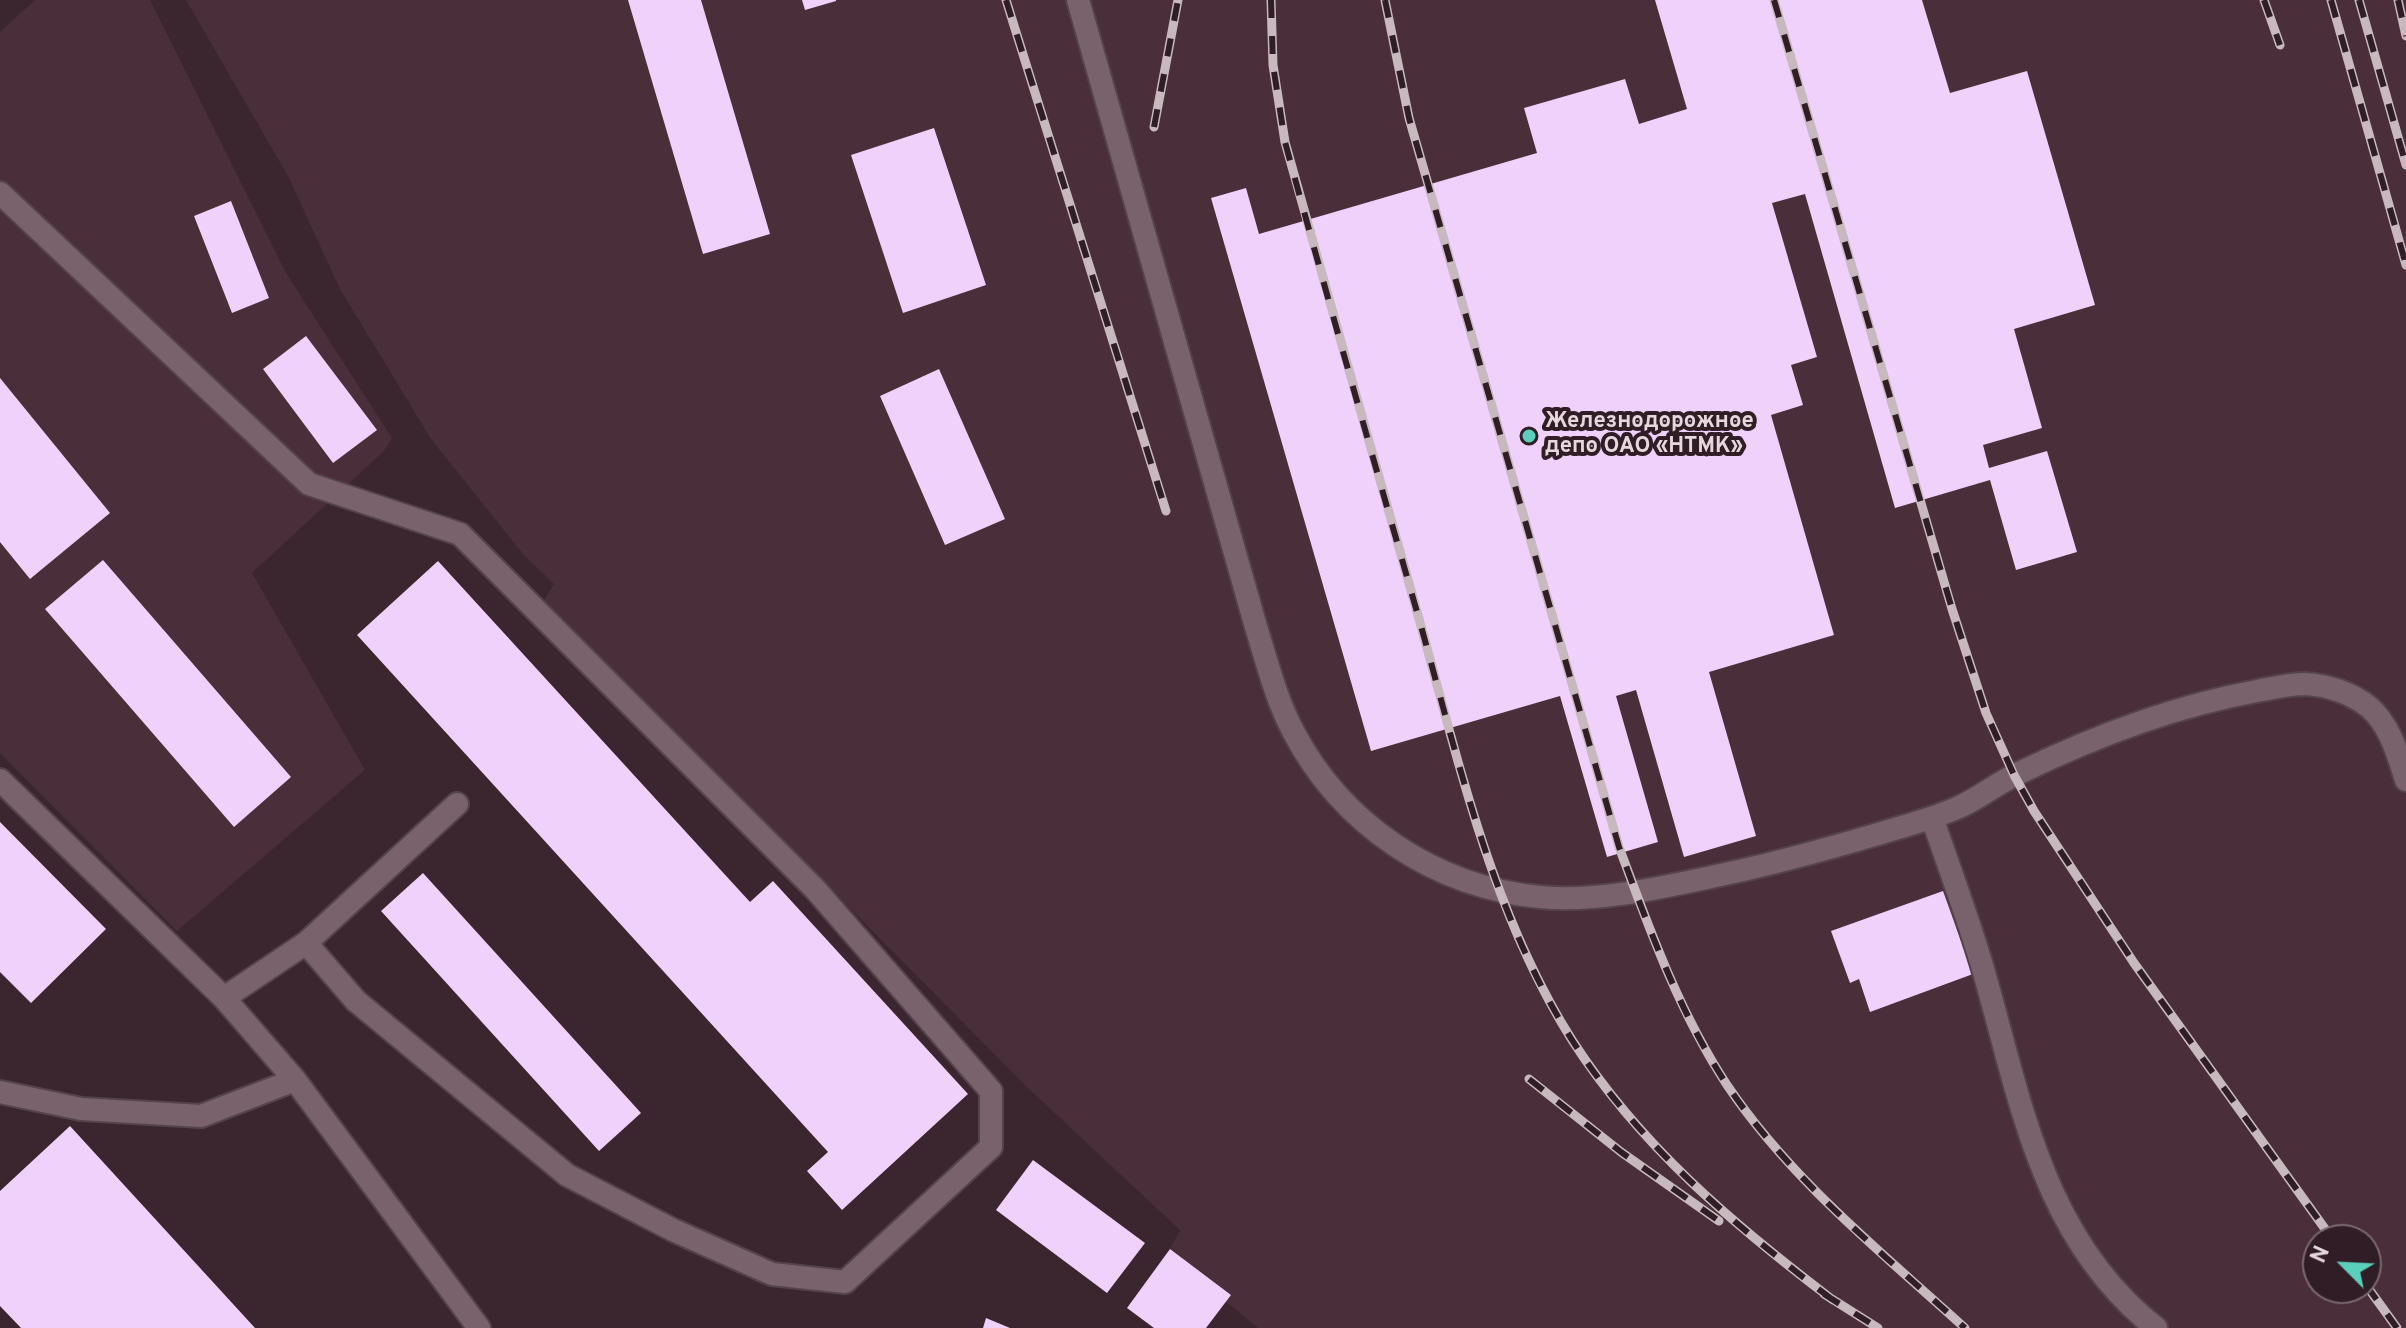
<!DOCTYPE html>
<meta charset="utf-8">
<style>
body{margin:0}
#map{position:relative;width:2406px;height:1328px;overflow:hidden;background:#3b2630;font-family:Overpass,sans-serif}
canvas{display:block}
.north{position:absolute;left:2302px;top:1224px;width:80px;height:80px;box-sizing:border-box;background:#311d26;border:2px solid #79686f;border-radius:50%;rotate:294deg;font-size:22px;font-weight:700;line-height:32px;text-align:center;color:#e6d8dd}
.north::after{content:'';display:block;margin:auto;width:28px;height:36px;background:#5bcebc;clip-path:polygon(50% 0,100% 100%,50% 72%,0 100%)}
</style>
<div id="map">
<canvas width="2406" height="1328"></canvas>
<div class="north">N</div>
</div>
<script>
const context = document.querySelector('canvas').getContext('2d');
context.lineJoin = 'round';
function paint(path, color) { context.fillStyle = color; context.fill(path, 'evenodd'); }
function trace(path, color, width, dash) { context.strokeStyle = color; context.lineWidth = width; context.lineCap = dash ? 'butt' : 'round'; context.setLineDash(dash || []); context.stroke(path); }
function drawText(font, color, halo, rows, align = 'center') {
  context.font = font + ' Overpass,sans-serif'; context.lineWidth = 8; context.setLineDash([]); context.textBaseline = 'middle'; context.strokeStyle = halo; context.fillStyle = color; for (const [text, x, y, turn = 0] of rows) {
    context.save(); context.translate(x, y); context.rotate((+turn || 0) * Math.PI / 180); context.textAlign = isNaN(turn) ? turn : align; if (halo) context.strokeText(text, 0, 0); context.fillText(text, 0, 0); context.restore();
  }
}
paint(new Path2D(`
 M 35,0 L 150,0 L 286,273 L 392,438 L 383,452 L 252,573 L 365,770 L 177,931 L 0,753 L 0,32 Z
 M 186,0 L 2406,0 L 2406,1328 L 1258,1328 L 1225,1301 L 1230,1294 L 1170,1249 L 1180,1230 L 1029,1089 L 544,600 L 554,584 L 523,554 L 431,439 L 340,289 L 288,176 ZM 2318,1240 L 2366,1240 L 2366,1288 L 2318,1288 Z`), '#4a2e3a');
paint(new Path2D(`
 M 628,0 L 701,0 L 770,234 L 703,254 Z
 M 802,0 L 836,0 L 836,1 L 805,10 Z
 M 1655,0 L 1922,0 L 1950,93 L 2027,71 L 2095,305 L 2014,329 L 2042,428 L 1983,445 L 1989,468 L 2047,451 L 2077,552 L 2016,570 L 1990,480 L 1895,508 L 1805,194 L 1772,203 L 1817,357 L 1791,365 L 1803,405 L 1771,415 L 1834,635 L 1709,672 L 1756,836 L 1684,857 L 1636,690 L 1616,696 L 1658,842 L 1607,857 L 1560,696 L 1371,751 L 1211,198 L 1246,188 L 1259,234 L 1537,153 L 1524,108 L 1625,79 L 1639,124 L 1687,109 Z
 M 934,128 L 986,285 L 903,313 L 851,155 Z
 M 231,201 L 269,298 L 232,313 L 194,216 Z
 M 306,336 L 377,430 L 333,463 L 263,369 Z
 M 939,369 L 1005,519 L 945,545 L 880,396 Z
 M 0,378 L 110,513 L 30,579 L 0,542 Z
 M 103,560 L 291,777 L 234,827 L 45,609 Z
 M 438,561 L 750,902 L 773,881 L 968,1094 L 842,1210 L 807,1171 L 828,1152 L 357,635 Z
 M 0,822 L 106,929 L 31,1003 L 0,972 Z
 M 423,873 L 641,1113 L 599,1151 L 381,911 Z
 M 1943,891 L 1973,974 L 1870,1012 L 1859,979 L 1850,983 L 1831,931 Z
 M 70,1126 L 255,1328 L 21,1328 L 0,1306 L 0,1191 Z
 M 1033,1160 L 1145,1243 L 1107,1293 L 996,1210 Z
 M 1170,1249 L 1231,1295 L 1206,1328 L 1154,1328 L 1127,1308 Z
 M 986,1318 L 1010,1328 L 983,1328 Z`), '#efd1fb');
const lane = new Path2D(`
 M 1078,0 L 1256,627 C 1267,662 1276,699 1293,731 C 1342,825 1435,887 1540,897 C 1598,903 1668,886 1725,874 C 1777,863 1827,849 1878,834 C 1904,826 1932,819 1957,808 C 1978,799 1996,784 2017,774 C 2093,737 2174,706 2257,691 C 2273,688 2289,684 2305,684 C 2327,685 2352,693 2369,707 C 2390,725 2398,755 2406,780
 M 0,193 L 309,484 L 460,534 L 815,889 L 991,1091 L 991,1147 L 845,1282 L 772,1274 L 673,1230 L 567,1175 L 356,1001 L 306,943 L 224,998
 M 0,780 L 224,998 L 295,1080 L 479,1328
 M 1932,818 C 1949,866 1966,913 1981,962 C 2020,1094 2039,1236 2156,1328
 M 306,943 L 457,804
 M 0,1092 L 81,1109 L 201,1116 L 295,1080`);
trace(lane, '#55434b', 26);
trace(lane, '#7a626c', 22);
const rail = new Path2D(`
 M 1006,0 L 1166,511
 M 1271,0 L 1273,65 L 1285,142 C 1329,304 1375,465 1421,626 C 1460,767 1493,915 1572,1040 C 1640,1146 1734,1225 1833,1300
 M 1385,0 L 1409,118 L 1619,847 C 1649,928 1679,1012 1727,1085 C 1791,1180 1881,1252 1965,1328
 M 1774,0 L 1952,609 L 1986,713 L 2014,775 L 2034,811 L 2134,963 L 2333,1240
 M 2264,0 L 2280,45
 M 2331,0 L 2406,265
 M 2359,0 L 2406,165
 M 2398,0 L 2406,36
 M 1154,127 L 1178,0
 M 1529,1079 L 1621,1152 L 1719,1221
 M 2366,1285 L 2397,1328
 M 1824,1294 L 1878,1328`);
trace(rail, '#c8b9bf', 9);
trace(rail, '#311d26', 6, [18]);
for (const [x, y, r, color] of [
 [1529,436,8,"#5bcebc"]
]) { const dot = new Path2D(); dot.arc(x, y, r, 0, 2 * Math.PI); context.fillStyle = color; context.fill(dot); trace(dot, '#311d26', 3); }
drawText('bold 22px', '#e6d8dd', '#311d26', [
 ["Железнодорожное",1545,423],
 ["депо ОАО «НТМК»",1545,448]
], 'left');
</script>
